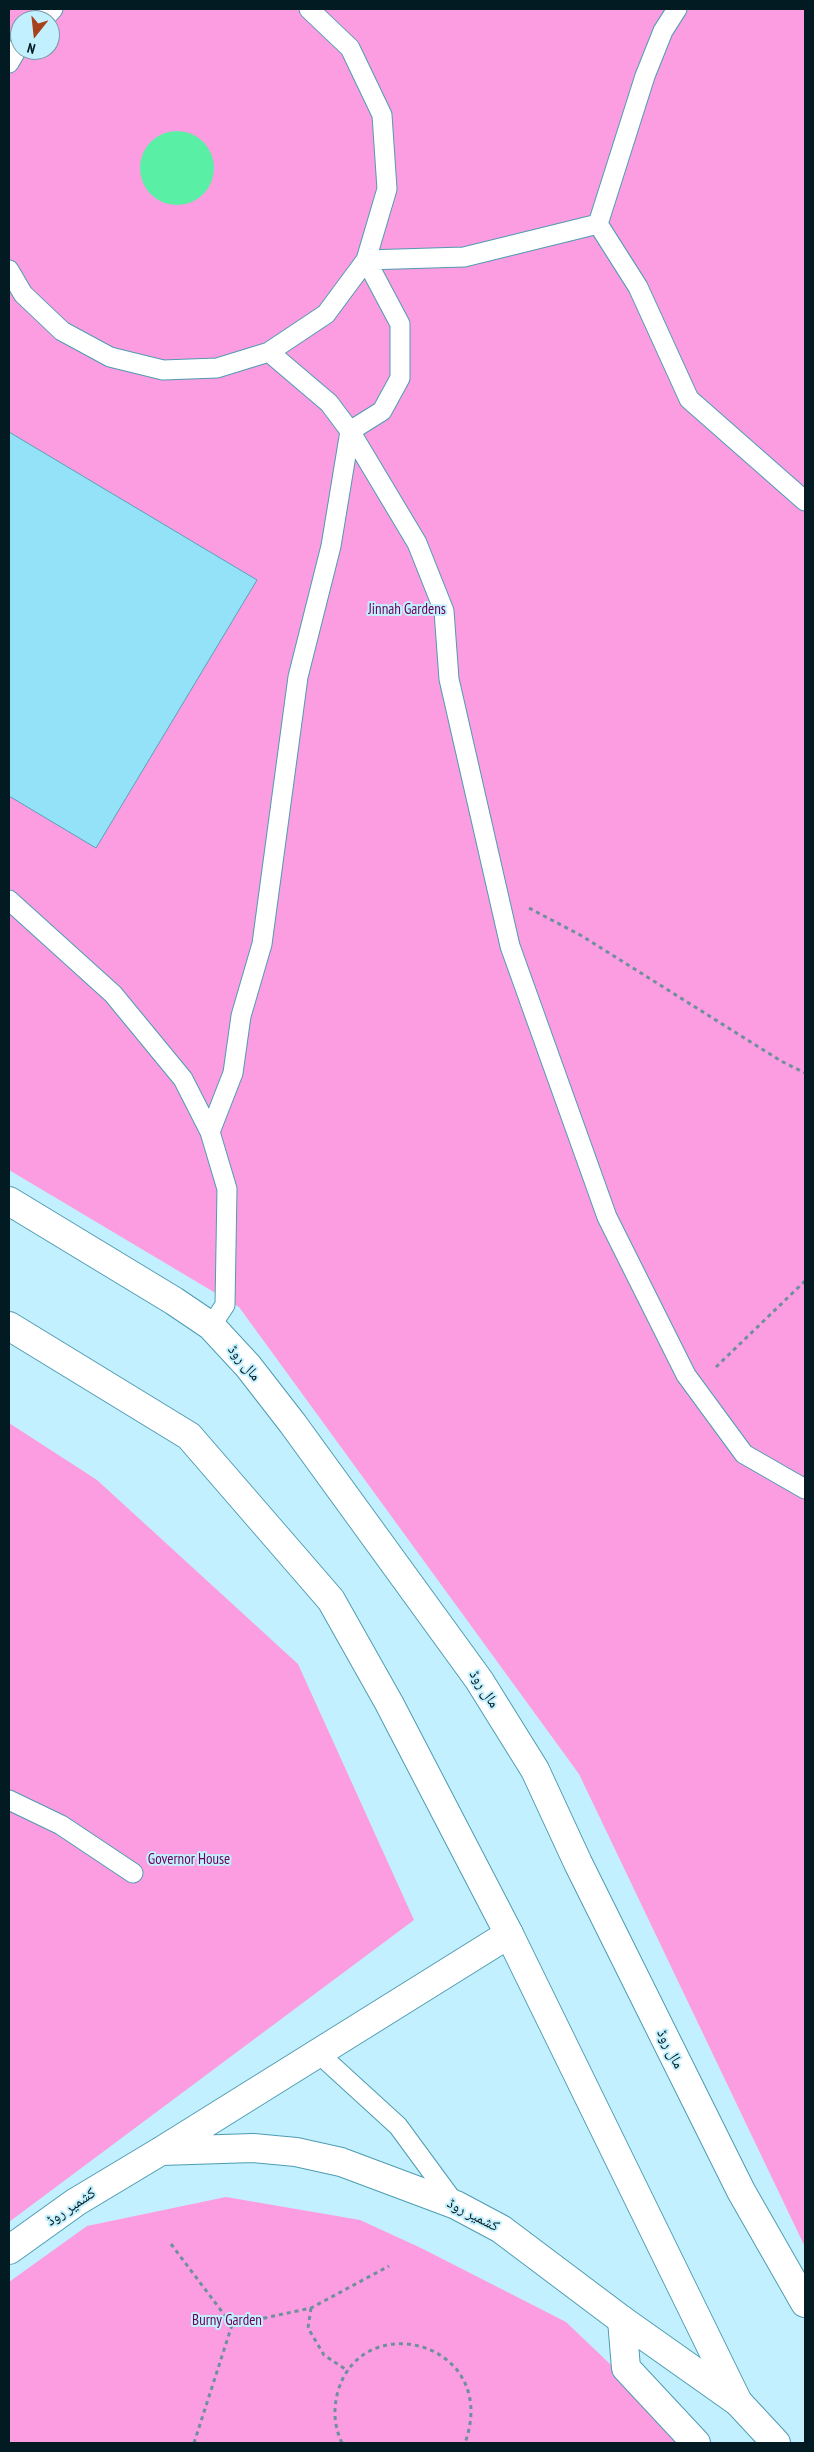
<!DOCTYPE html>
<meta charset="utf-8">
<style>
body{margin:0}
#map{position:relative;width:814px;height:2452px;overflow:hidden;background:#c3f0fe;font-family:"PT Sans Narrow",sans-serif}
canvas{display:block}
.frame{position:absolute;inset:0;border:10px solid #021a21;pointer-events:none}
.north{position:absolute;left:10px;top:10px;width:50px;height:50px;box-sizing:border-box;background:#c3f0fe;border:1px solid #769aa6;border-radius:50%;rotate:196deg;font-size:14px;font-weight:700;line-height:20px;text-align:center;color:#021a21}
.north::after{content:'';display:block;margin:auto;width:18px;height:22px;background:#a7401d;clip-path:polygon(50% 0,100% 100%,50% 72%,0 100%)}
</style>
<div id="map">
<canvas width="814" height="2452"></canvas>
<div class="frame"></div>
<div class="north">N</div>
</div>
<script>
const context = document.querySelector('canvas').getContext('2d');
context.lineJoin = 'round';
function paint(path, color) { context.fillStyle = color; context.fill(path, 'evenodd'); }
function trace(path, color, width, dash) { context.strokeStyle = color; context.lineWidth = width; context.lineCap = dash ? 'butt' : 'round'; context.setLineDash(dash || []); context.stroke(path); }
function drawText(font, color, halo, rows, align = 'center') {
  context.font = font + ' "PT Sans Narrow","Noto Naskh Arabic",sans-serif'; context.lineWidth = 4; context.setLineDash([]); context.textBaseline = 'middle'; context.strokeStyle = halo; context.fillStyle = color; for (const [text, x, y, turn = 0] of rows) {
    context.save(); context.translate(x, y); context.rotate((+turn || 0) * Math.PI / 180); context.textAlign = isNaN(turn) ? turn : align; if (halo) context.strokeText(text, 0, 0); context.fillText(text, 0, 0); context.restore();
  }
}
paint(new Path2D(`
 M 9,9 L 805,9 L 805,2247 L 579,1774 L 239,1307 L 9,1170 ZM 20,20 L 50,20 L 50,50 L 20,50 Z
 M 9,1423 L 97,1480 L 298,1664 L 414,1920 L 9,2222 Z
 M 226,2197 L 360,2220 L 421,2248 L 566,2322 L 652,2404 L 686,2443 L 9,2443 L 9,2282 L 87,2226 Z`), '#fc9ce1');
paint(new Path2D(`
 M140 168a37 37 0 1 1 74 0a37 37 0 1 1-74 0Z`), '#59efa5');
const building = new Path2D(`
 M 9,432 L 257,580 L 96,848 L 9,796 Z`);
paint(building, '#93e2f8');
trace(building, '#56a3b9', 1);
const lane = new Path2D(`
 M 43,20 L 53,9
 M 9,63 L 20,44
 M 598,224 L 638,287 L 689,399 L 805,501
 M 9,270 L 23,294 L 62,331 L 110,357 L 163,370 L 217,368 L 269,352 L 326,314 L 366,260 L 387,189 L 382,115 L 350,48 L 309,9
 M 269,352 L 329,403 L 350,431 L 417,543 L 444,611 L 449,679 L 510,946 L 607,1217 L 686,1375 L 744,1454 L 805,1489
 M 9,900 L 113,994 L 183,1079 L 210,1132 L 227,1189 L 225,1305 L 211,1326
 M 210,1132 L 233,1073 L 241,1016 L 262,944 L 298,677 L 331,546 L 350,431 L 382,411 L 400,378 L 400,324 L 366,260 L 464,257 L 598,224 L 645,76 L 663,31 L 677,9
 M 9,1800 L 61,1825 L 133,1873
 M 317,2052 L 398,2126 L 456,2205`);
const street = new Path2D(`
 M 622,2320 L 626,2368 L 696,2443`);
const secondary = new Path2D(`
 M 161,2151 L 253,2148 L 296,2152 L 341,2162 L 456,2205 L 501,2229 L 622,2320 L 738,2402
 M 9,2250 L 76,2202 L 161,2151 L 509,1934`);
const primary = new Path2D(`
 M 9,1201 L 174,1301 L 211,1326 L 248,1366 L 293,1424 L 479,1680 L 535,1770 L 578,1863 L 741,2191 L 805,2303
 M 9,1326 L 189,1436 L 331,1600 L 389,1703 L 509,1934 L 738,2402 L 776,2443`);
trace(lane, '#4e9cb2', 21);
trace(street, '#4e9cb2', 30);
trace(secondary, '#4e9cb2', 30);
trace(primary, '#4e9cb2', 30);
trace(new Path2D(`
 M 529,908 L 582,936 L 781,1061 L 805,1073
 M 716,1367 L 805,1281
 M 171,2244 L 232,2325
 M 311,2308 L 308,2328 L 324,2355 L 348,2371
 M 232,2325 L 311,2308 L 389,2266
 M 194,2443 L 232,2325
 M 342,2443 C 334,2426 333,2409 338,2391 C 363,2306 501,2343 465,2443`), '#6d919c', 3, [4, 4]);
trace(lane, '#fff', 19);
trace(street, '#fff', 28);
trace(secondary, '#fff', 28);
trace(primary, '#fff', 28);
drawText('15px', '#6b0158', '#c3f0fe', [
 ["Jinnah Gardens",407,610],
 ["Governor House",189,1860],
 ["Burny Garden",227,2321]
]);
drawText('15px', '#021a21', '#c3f0fe', [
 ["مال روڈ",244,1363,50],
 ["مال روڈ",484,1689,57],
 ["مال روڈ",670,2049,63],
 ["کشمیر روڈ",71,2207,-34],
 ["کشمیر روڈ",473,2215,27]
]);
</script>
